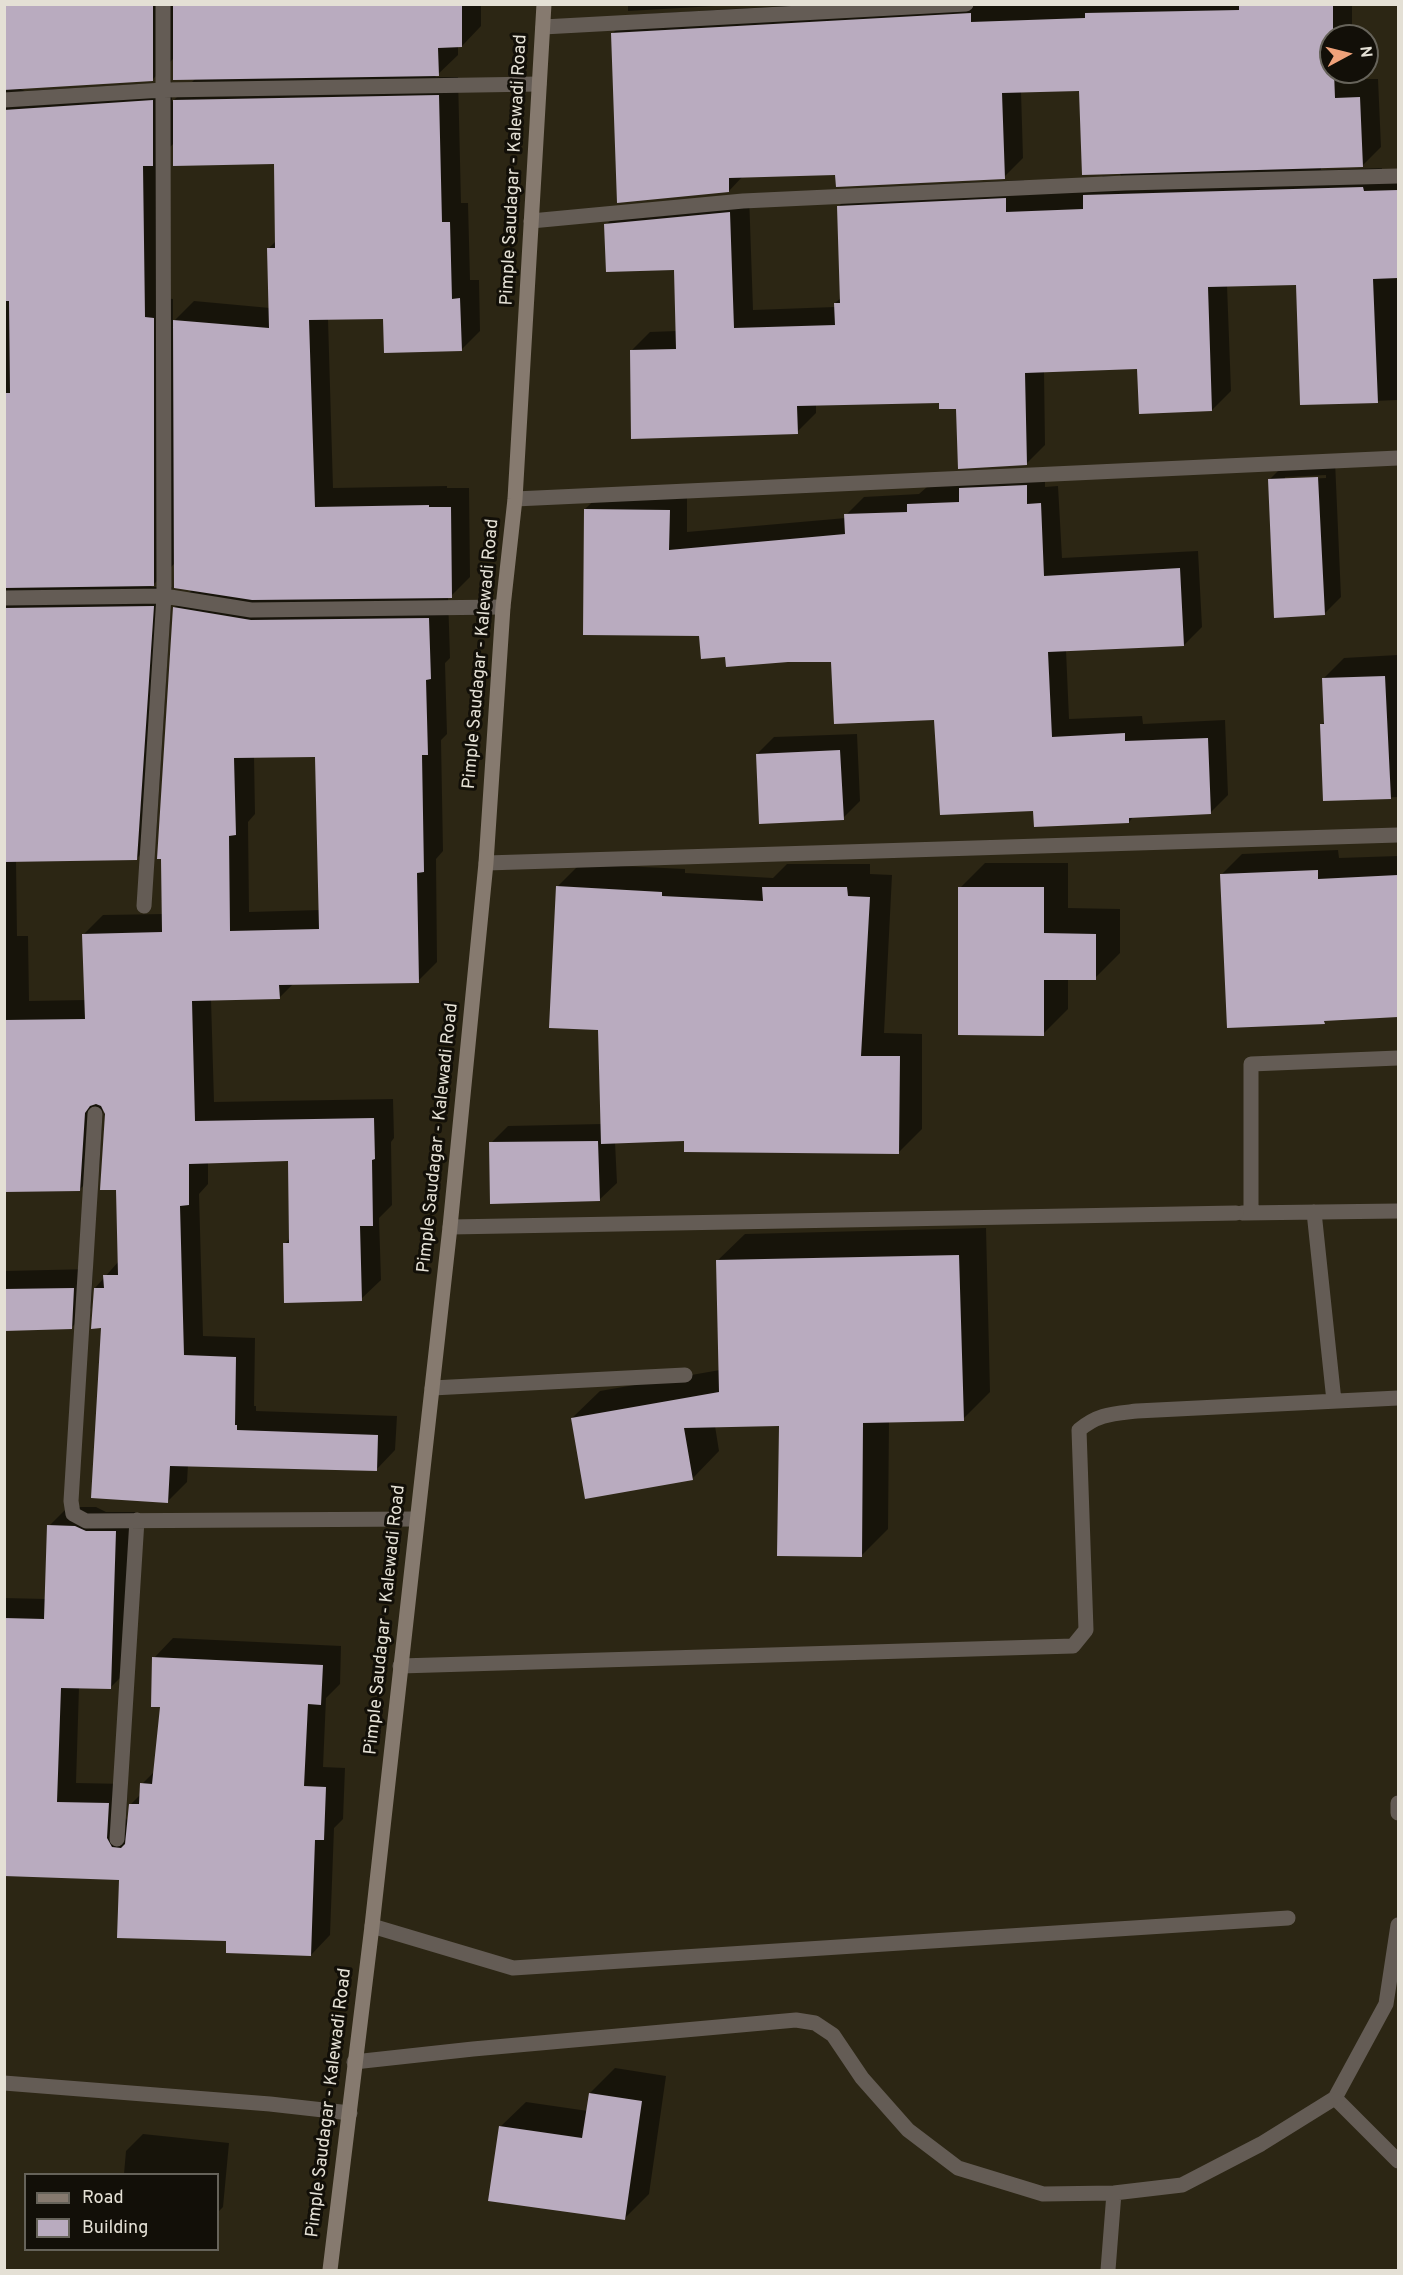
<!DOCTYPE html>
<style>
body{margin:0}
#map{position:relative;width:1403px;height:2275px;overflow:hidden;background:#2c2614;font-family:Overpass,sans-serif}
canvas{display:block}
.frame{position:absolute;inset:0;border:6px solid #e4e0d5;pointer-events:none}
.legend{position:absolute;left:24px;top:2173px;width:195px;height:78px;box-sizing:border-box;background:#120f08;border:2px solid #66635a;margin:0;padding:8px 10px;list-style:none;font-size:18px;color:#e4e0d5}
.legend li{display:flex;align-items:center;gap:12px;height:30px}
.legend b{width:30px;border:2px solid #66635a}
.north{position:absolute;left:1319px;top:24px;width:60px;height:60px;box-sizing:border-box;background:#120f08;border:2px solid #66635a;border-radius:50%;rotate:83deg;font-size:16px;font-weight:700;line-height:24px;text-align:center;color:#e4e0d5}
.north::after{content:'';display:block;margin:auto;width:21px;height:27px;background:#f0a27a;clip-path:polygon(50% 0,100% 100%,50% 72%,0 100%)}
</style>
<div id="map">
<canvas width="1403" height="2275"></canvas>
<div class="frame"></div>
<ul class="legend">
<li><b style="height:8px;background:#867a6f"></b>Road</li>
<li><b style="height:16px;background:#b9abbf"></b>Building</li>
</ul>
<div class="north">N</div>
</div>
<script>
const context = document.querySelector('canvas').getContext('2d');
context.lineJoin = 'round';
function paint(path, color) { context.fillStyle = color; context.fill(path, 'evenodd'); }
function trace(path, color, width, dash) { context.strokeStyle = color; context.lineWidth = width; context.lineCap = dash ? 'butt' : 'round'; context.setLineDash(dash || []); context.stroke(path); }
function drawText(font, color, halo, rows, align = 'center') {
  context.font = font + ' Overpass,sans-serif'; context.lineWidth = 6; context.setLineDash([]); context.textBaseline = 'middle'; context.strokeStyle = halo; context.fillStyle = color; for (const [text, x, y, turn = 0] of rows) {
    context.save(); context.translate(x, y); context.rotate((+turn || 0) * Math.PI / 180); context.textAlign = isNaN(turn) ? turn : align; if (halo) context.strokeText(text, 0, 0); context.fillText(text, 0, 0); context.restore();
  }
}
paint(new Path2D(`
 M 4,4 L 481,4 L 481,26 L 462,46 L 458,46 L 458,55 L 435,77 L 458,77 L 461,203 L 468,203 L 470,280 L 479,280 L 480,331 L 461,350 L 385,317 L 328,319 L 333,488 L 447,486 L 447,488 L 469,488 L 470,577 L 451,596 L 448,596 L 450,658 L 445,663 L 447,734 L 441,740 L 443,851 L 436,859 L 437,962 L 418,981 L 293,984 L 279,998 L 211,999 L 214,1102 L 393,1099 L 394,1138 L 391,1142 L 392,1205 L 379,1218 L 381,1280 L 361,1299 L 285,1244 L 290,1238 L 289,1160 L 208,1162 L 208,1184 L 199,1194 L 203,1336 L 255,1338 L 254,1406 L 256,1406 L 256,1411 L 397,1416 L 395,1450 L 376,1470 L 188,1465 L 187,1482 L 168,1501 L 102,1327 L 95,1288 L 119,1261 L 118,1188 L 103,1106 L 99,1170 L 80,1189 L 4,1191 ZM 174,58 L 196,78 L 172,102 L 172,82 L 25,91 L 18,88 L 153,79 ZM 174,143 L 275,163 L 276,241 L 268,249 L 270,308 L 194,301 L 173,322 L 173,299 L 164,298 L 162,155 ZM 175,563 L 193,589 L 174,608 L 164,914 L 103,915 L 84,934 L 86,1000 L 29,1001 L 28,936 L 17,936 L 16,861 L 137,858 L 156,839 L 172,587 L 151,587 ZM 317,755 L 320,910 L 249,912 L 248,822 L 255,814 L 254,756 Z
 M 628,4 L 750,4 L 628,11 Z
 M 818,4 L 1352,4 L 1352,36 L 1331,36 L 1331,72 L 1353,72 L 1354,79 L 1378,79 L 1381,147 L 1362,166 L 1321,167 L 1321,170 L 1382,168 L 1382,172 L 1398,172 L 1398,400 L 1301,404 L 1297,283 L 1227,285 L 1231,391 L 1212,410 L 1139,368 L 1044,371 L 1045,445 L 1026,464 L 957,407 L 940,401 L 816,404 L 816,413 L 797,432 L 631,351 L 650,332 L 677,331 L 675,268 L 606,225 L 625,205 L 749,194 L 753,310 L 835,307 L 835,303 L 842,297 L 838,207 L 857,188 L 1024,180 L 1025,194 L 1088,192 L 1103,176 L 1121,176 L 1081,89 L 1021,91 L 1023,158 L 1004,177 L 837,173 L 743,176 L 729,191 L 612,34 L 631,15 Z
 M 1335,461 L 1341,597 L 1324,614 L 1269,480 L 1286,463 ZM 1326,475 L 1326,478 L 1285,480 L 1285,477 Z
 M 1045,467 L 1045,487 L 1058,486 L 1062,558 L 1198,551 L 1202,627 L 1184,645 L 1066,650 L 1069,719 L 1142,716 L 1143,724 L 1225,720 L 1228,795 L 1210,813 L 1134,816 L 1129,822 L 833,660 L 726,656 L 701,634 L 585,509 L 604,491 L 687,492 L 687,532 L 846,518 L 846,515 L 864,497 L 919,494 L 927,487 Z
 M 1398,655 L 1398,797 L 1325,800 L 1322,724 L 1326,721 L 1323,679 L 1344,658 Z
 M 857,734 L 860,801 L 843,818 L 757,754 L 774,737 Z
 M 1338,850 L 1339,858 L 1398,856 L 1398,1016 L 1327,1019 L 1324,1022 L 1221,875 L 1242,854 Z
 M 985,863 L 1068,863 L 1068,908 L 1120,909 L 1120,953 L 1095,978 L 1068,978 L 1068,1009 L 1043,1034 L 960,888 Z
 M 580,864 L 685,869 L 685,873 L 773,878 L 787,864 L 870,864 L 870,874 L 892,875 L 884,1033 L 922,1034 L 922,1129 L 899,1152 L 685,1140 L 615,1142 L 617,1183 L 599,1200 L 491,1143 L 508,1126 L 602,1124 L 599,1029 L 557,887 Z
 M 986,1228 L 990,1392 L 963,1419 L 889,1421 L 888,1529 L 861,1556 L 780,1424 L 715,1426 L 719,1451 L 692,1479 L 572,1418 L 600,1391 L 720,1370 L 717,1261 L 745,1234 Z
 M 93,1269 L 91,1308 L 71,1328 L 4,1329 L 4,1271 Z
 M 68,1507 L 96,1507 L 106,1512 L 135,1512 L 130,1668 L 110,1688 L 79,1687 L 76,1783 L 128,1784 L 126,1818 L 129,1824 L 130,1805 L 141,1794 L 142,1784 L 155,1771 L 162,1706 L 154,1658 L 173,1638 L 341,1646 L 340,1684 L 326,1698 L 323,1767 L 345,1768 L 343,1819 L 334,1828 L 330,1935 L 311,1955 L 228,1940 L 120,1879 L 4,1875 L 4,1598 L 46,1599 L 49,1526 Z
 M 615,2068 L 666,2076 L 649,2194 L 624,2219 L 500,2127 L 526,2102 L 588,2111 L 590,2093 Z
 M 143,2134 L 229,2143 L 223,2207 L 218,2212 L 218,2174 L 124,2174 L 126,2151 Z`), '#0007');
paint(new Path2D(`
 M 4,4 L 153,4 L 153,81 L 4,90 Z
 M 173,4 L 462,4 L 462,47 L 438,48 L 439,76 L 173,80 Z
 M 1239,4 L 1333,4 L 1333,36 L 1331,36 L 1331,72 L 1334,72 L 1335,98 L 1360,97 L 1363,167 L 1082,175 L 1079,91 L 1002,93 L 1005,179 L 836,187 L 835,175 L 729,178 L 729,192 L 617,203 L 611,33 L 971,13 L 971,22 L 1085,18 L 1085,13 L 1239,10 Z
 M 439,95 L 442,222 L 450,222 L 452,299 L 460,298 L 462,351 L 384,353 L 383,319 L 309,320 L 315,507 L 429,505 L 429,507 L 451,507 L 452,598 L 252,600 L 174,588 L 173,320 L 269,328 L 267,248 L 275,248 L 274,164 L 173,166 L 173,100 Z
 M 153,100 L 153,166 L 143,166 L 145,317 L 154,318 L 154,586 L 4,588 L 4,393 L 10,393 L 9,301 L 4,301 L 4,110 Z
 M 1363,187 L 1364,191 L 1398,190 L 1398,278 L 1373,279 L 1378,403 L 1300,405 L 1296,285 L 1208,287 L 1212,411 L 1139,414 L 1137,369 L 1025,373 L 1027,465 L 958,469 L 956,409 L 939,409 L 939,403 L 797,406 L 798,434 L 631,439 L 630,350 L 676,349 L 674,270 L 606,272 L 604,224 L 730,212 L 734,328 L 835,325 L 834,303 L 840,303 L 837,206 L 1006,198 L 1006,212 L 1083,209 L 1083,195 Z
 M 1318,477 L 1325,615 L 1274,618 L 1268,479 Z
 M 1027,485 L 1027,504 L 1041,503 L 1044,576 L 1180,568 L 1184,646 L 1048,652 L 1052,737 L 1125,733 L 1125,741 L 1208,738 L 1211,814 L 1129,818 L 1129,823 L 1034,827 L 1033,811 L 940,815 L 934,720 L 834,724 L 831,662 L 788,662 L 726,667 L 725,657 L 701,659 L 699,636 L 583,635 L 584,509 L 670,510 L 669,550 L 845,534 L 844,514 L 907,512 L 907,504 L 959,502 L 959,488 Z
 M 154,606 L 137,860 L 4,862 L 4,608 Z
 M 173,607 L 251,620 L 429,618 L 431,679 L 426,680 L 428,755 L 422,755 L 424,872 L 417,873 L 419,983 L 279,985 L 280,999 L 192,1001 L 195,1121 L 374,1118 L 375,1159 L 372,1160 L 373,1226 L 360,1226 L 362,1301 L 284,1303 L 283,1243 L 289,1243 L 288,1161 L 189,1164 L 189,1205 L 180,1206 L 184,1355 L 236,1357 L 235,1425 L 237,1425 L 237,1430 L 378,1435 L 377,1471 L 170,1466 L 168,1503 L 91,1498 L 101,1328 L 91,1329 L 94,1288 L 104,1288 L 103,1275 L 118,1275 L 116,1190 L 100,1190 L 105,1114 L 101,1106 L 96,1104 L 90,1106 L 85,1113 L 80,1191 L 4,1192 L 4,1020 L 85,1019 L 82,934 L 162,932 L 161,859 L 157,859 ZM 315,757 L 319,929 L 230,931 L 229,836 L 236,835 L 234,758 Z
 M 1385,676 L 1391,799 L 1323,801 L 1320,724 L 1324,724 L 1322,678 Z
 M 840,750 L 844,820 L 759,824 L 756,754 Z
 M 1318,870 L 1318,879 L 1398,875 L 1398,1017 L 1324,1021 L 1325,1024 L 1227,1028 L 1220,874 Z
 M 556,886 L 662,892 L 662,896 L 763,901 L 762,887 L 847,887 L 848,896 L 870,897 L 861,1056 L 900,1056 L 899,1154 L 684,1152 L 684,1141 L 601,1144 L 598,1030 L 549,1028 Z
 M 958,887 L 1044,887 L 1044,933 L 1096,934 L 1096,980 L 1044,980 L 1044,1036 L 958,1035 Z
 M 598,1141 L 600,1201 L 490,1204 L 489,1142 Z
 M 959,1255 L 964,1421 L 863,1423 L 862,1557 L 777,1556 L 779,1426 L 684,1428 L 693,1480 L 585,1499 L 571,1418 L 719,1392 L 716,1260 Z
 M 74,1288 L 72,1329 L 4,1331 L 4,1289 Z
 M 47,1525 L 75,1526 L 86,1531 L 116,1531 L 111,1689 L 61,1688 L 57,1802 L 109,1803 L 107,1838 L 112,1847 L 121,1848 L 125,1844 L 129,1804 L 139,1804 L 140,1783 L 152,1784 L 160,1707 L 151,1707 L 152,1657 L 323,1665 L 321,1705 L 308,1704 L 304,1786 L 326,1787 L 324,1840 L 315,1840 L 311,1956 L 226,1953 L 226,1941 L 117,1938 L 119,1880 L 4,1876 L 4,1618 L 44,1619 Z
 M 589,2093 L 642,2101 L 625,2220 L 488,2201 L 499,2126 L 582,2138 Z`), '#b9abbf');
trace(new Path2D(`
 M 1314,1212 L 1334,1401
 M 1242,1213 L 1398,1211
 M 1251,1213 L 1251,1064 L 1398,1058
 M 432,1388 L 685,1375
 M 400,1666 L 1073,1646 L 1086,1630 L 1079,1430 C 1098,1414 1112,1414 1137,1411 L 1398,1398
 M 372,1926 L 513,1968 L 1288,1918
 M 4,2083 L 270,2104 L 350,2113`), '#645c55', 15);
trace(new Path2D(`
 M 543,27 L 966,4
 M 4,100 L 163,90 L 163,4
 M 531,221 L 743,201 L 1125,183 L 1398,176
 M 515,499 L 1398,458
 M 4,598 L 164,596 L 144,906
 M 503,607 L 251,610 L 164,596 L 163,90 L 539,84
 M 486,863 L 1398,835
 M 95,1114 L 71,1501 L 73,1514 L 86,1521 L 417,1519
 M 450,1227 L 1236,1213
 M 1398,1803 L 1398,1813
 M 117,1839 L 137,1520
 M 354,2062 L 473,2049 L 796,2020 L 815,2023 L 833,2035 L 862,2078 L 908,2130 L 958,2168 L 1043,2194 L 1114,2193 L 1182,2185 L 1261,2144 L 1335,2098 L 1386,2004 L 1398,1925
 M 1335,2098 L 1398,2161
 M 1108,2270 L 1114,2193`), '#645c55', 15);
trace(new Path2D(`
 M 330,2270 L 372,1926 L 450,1227 L 486,863 L 503,607 L 515,499 L 544,4`), '#867a6f', 15);
drawText('18px', '#e4e0d5', '#120f08', [
 ["Pimple Saudagar - Kalewadi Road",515,170,-87],
 ["Pimple Saudagar - Kalewadi Road",482,654,-85],
 ["Pimple Saudagar - Kalewadi Road",439,1138,-84],
 ["Pimple Saudagar - Kalewadi Road",386,1620,-84],
 ["Pimple Saudagar - Kalewadi Road",330,2103,-83]
]);
</script>
